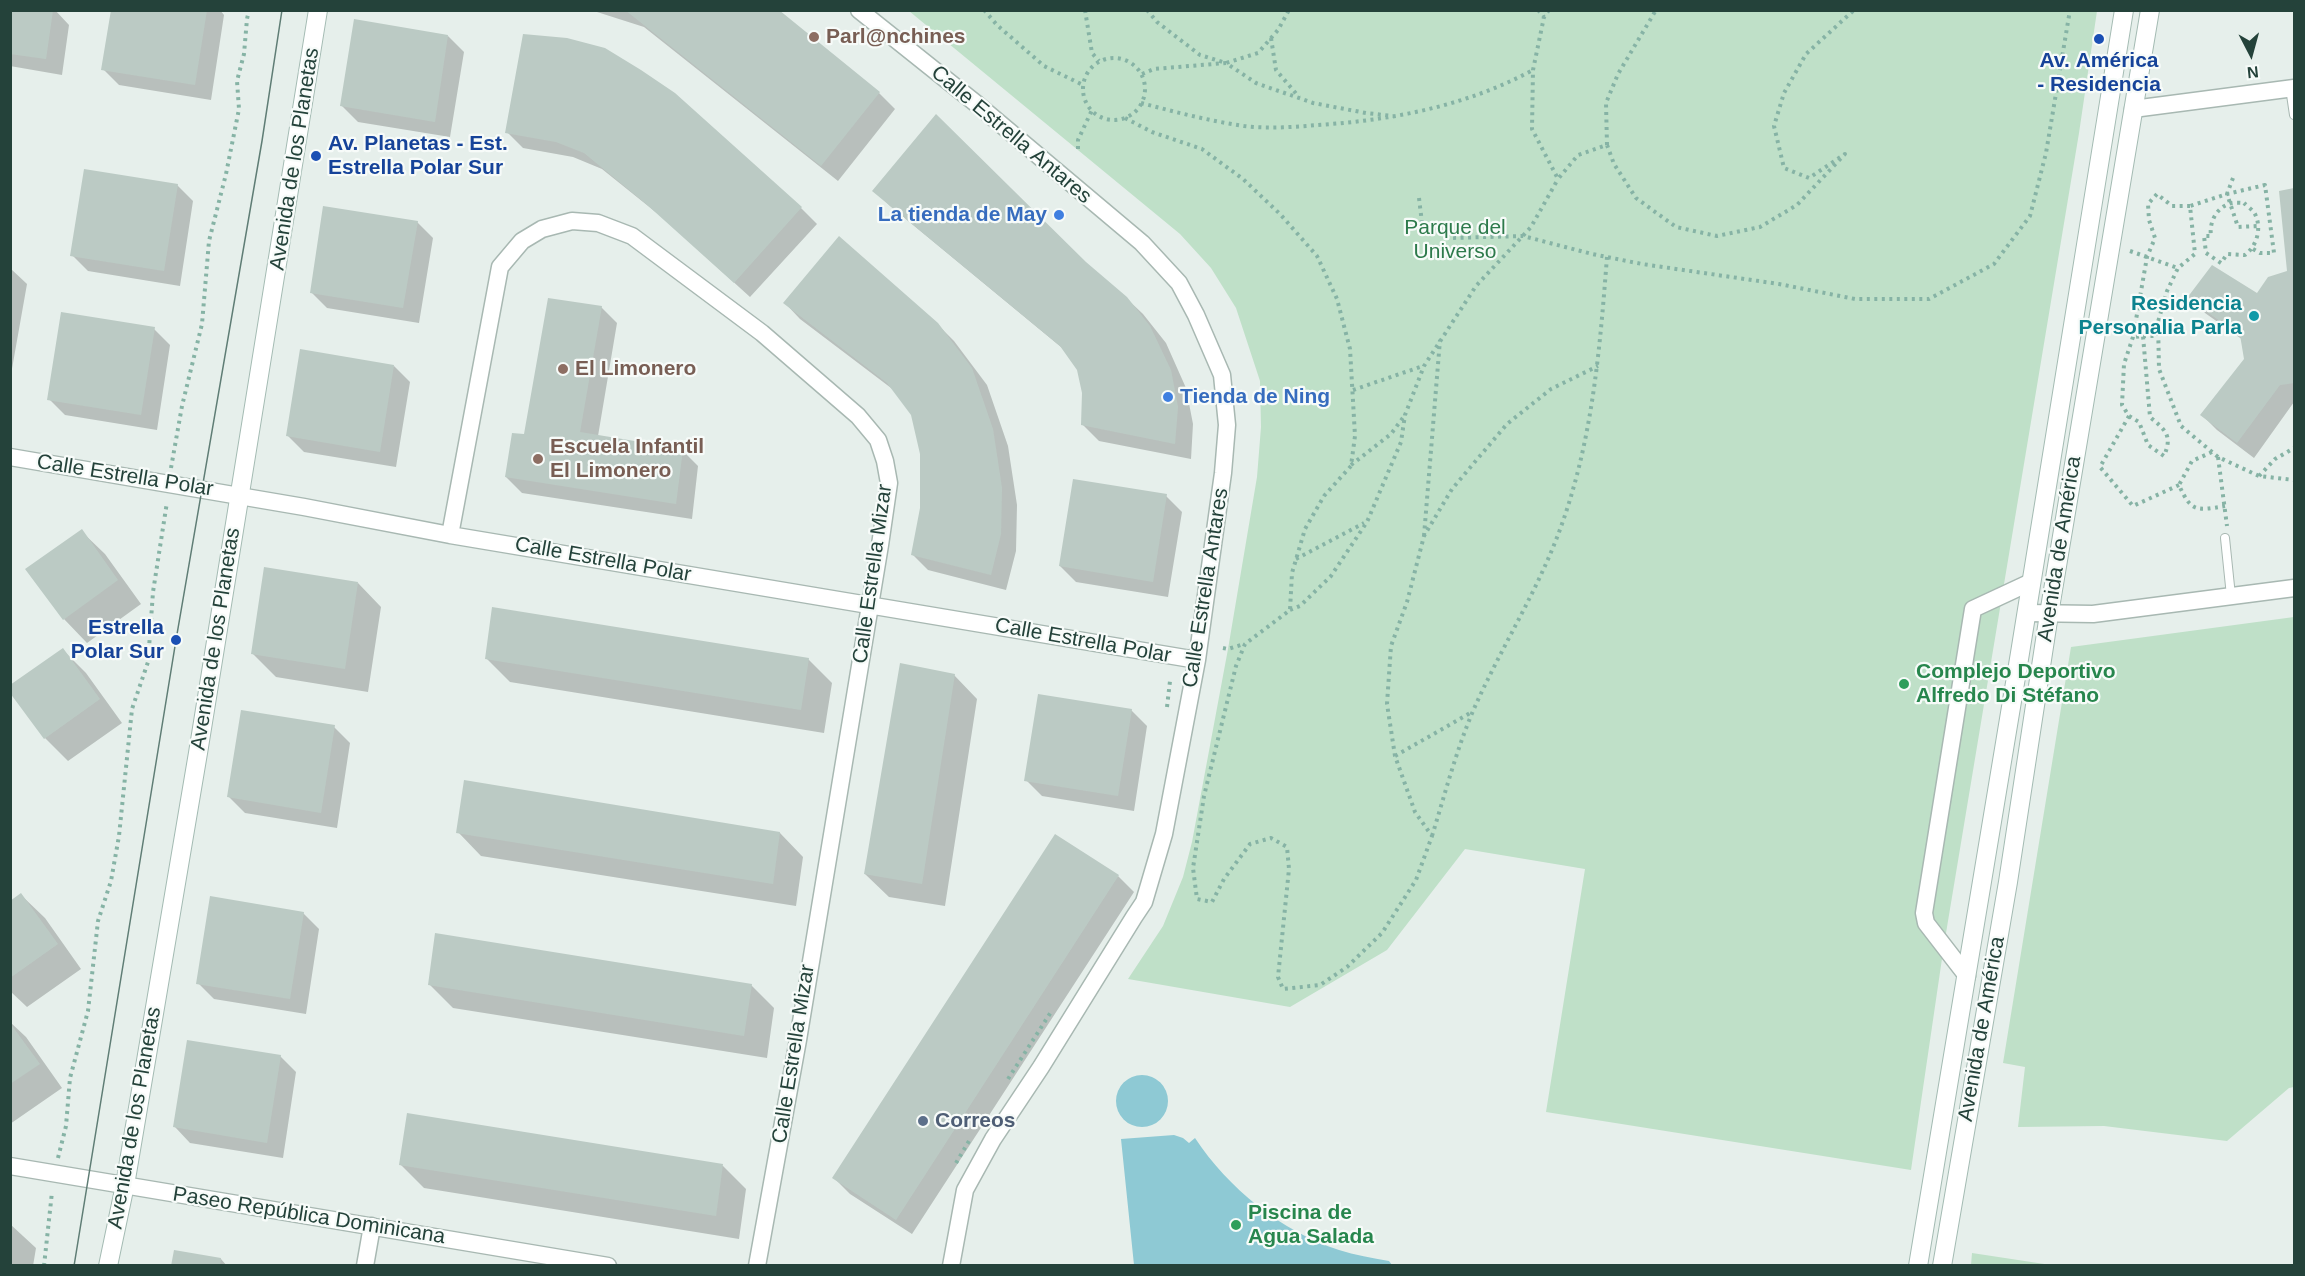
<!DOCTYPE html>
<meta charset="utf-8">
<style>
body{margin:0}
#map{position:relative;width:2305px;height:1276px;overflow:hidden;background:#e6efeb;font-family:Helvetica,sans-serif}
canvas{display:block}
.frame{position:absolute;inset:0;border:12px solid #24423a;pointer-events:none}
.north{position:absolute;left:2221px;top:24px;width:60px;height:60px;-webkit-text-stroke:4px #f7fbf9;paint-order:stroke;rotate:174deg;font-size:16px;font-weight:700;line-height:24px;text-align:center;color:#24423a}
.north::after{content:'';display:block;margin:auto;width:21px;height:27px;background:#24423a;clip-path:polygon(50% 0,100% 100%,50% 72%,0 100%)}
</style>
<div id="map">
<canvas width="2305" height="1276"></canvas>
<div class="frame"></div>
<div class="north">N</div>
</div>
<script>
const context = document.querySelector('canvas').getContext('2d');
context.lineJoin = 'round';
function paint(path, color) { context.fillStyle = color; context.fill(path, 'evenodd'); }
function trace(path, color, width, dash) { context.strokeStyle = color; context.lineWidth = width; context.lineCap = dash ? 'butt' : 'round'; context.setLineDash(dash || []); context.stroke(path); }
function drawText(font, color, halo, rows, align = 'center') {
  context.font = font + ' Helvetica,sans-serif'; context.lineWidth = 4.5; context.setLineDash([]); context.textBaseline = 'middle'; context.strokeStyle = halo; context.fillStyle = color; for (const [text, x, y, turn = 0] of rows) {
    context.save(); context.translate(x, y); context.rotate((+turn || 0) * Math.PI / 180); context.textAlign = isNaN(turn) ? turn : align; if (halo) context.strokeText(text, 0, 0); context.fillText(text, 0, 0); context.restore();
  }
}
paint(new Path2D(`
 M 909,11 L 2097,11 L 2079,133 L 1944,945 L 1911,1170 L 1546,1112 L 1585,869 L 1465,849 L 1387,950 L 1290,1007 L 1128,979 L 1163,926 L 1183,877 L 1192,842 L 1228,649 L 1257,477 L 1261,427 L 1260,381 L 1236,308 L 1211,268 L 1180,234 Z
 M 2294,617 L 2294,1087 L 2289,1088 L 2227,1141 L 2104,1126 L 2018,1127 L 2025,1067 L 2003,1063 L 2071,647 Z
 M 1972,1253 L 2051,1265 L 1971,1265 Z`), '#bfe0c8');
paint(new Path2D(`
 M1116 1101a26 26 0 1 1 52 0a26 26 0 1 1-52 0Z
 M 1174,1135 L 1183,1138 L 1189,1143 L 1195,1138 C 1228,1188 1281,1231 1339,1250 C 1355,1255 1372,1258 1389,1261 L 1392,1265 L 1134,1265 L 1121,1139 Z`), '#8ec9d4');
paint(new Path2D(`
 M 10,10 L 55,10 L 69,25 L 62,75 L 10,66 Z
 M 112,10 L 220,10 L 224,15 L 211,100 L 119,85 L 103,69 Z
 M 578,10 L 777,10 L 879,93 L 895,109 L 838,181 L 644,27 L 597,12 Z
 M 448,36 L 464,52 L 450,137 L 358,122 L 342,106 Z
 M 524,36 L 801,208 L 817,224 L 750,297 L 663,218 L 602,169 L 573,157 L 523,148 L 507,132 Z
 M 177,185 L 193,201 L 180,286 L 88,271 L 72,255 Z
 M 2294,189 L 2294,402 L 2254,458 L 2217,430 L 2202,415 L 2245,360 L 2243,340 L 2205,313 L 2189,297 L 2257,295 L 2289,272 L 2281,192 Z
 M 874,190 L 1126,298 L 1143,314 L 1166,343 L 1186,388 L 1193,424 L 1191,459 L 1099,441 L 1083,425 L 1084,393 L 1079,369 L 1067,352 L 890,206 Z
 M 417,222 L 433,238 L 419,323 L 327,308 L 311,292 Z
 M 10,268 L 27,284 L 10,380 Z
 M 785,303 L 937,324 L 954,341 L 987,385 L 1008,446 L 1017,505 L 1016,551 L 1006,590 L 928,570 L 912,554 L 922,508 L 922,454 L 912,414 L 895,391 L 800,319 Z
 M 601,307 L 617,323 L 598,436 L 682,450 L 698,466 L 692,519 L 522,493 L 506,477 L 525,436 Z
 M 154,329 L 170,345 L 157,430 L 65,415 L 49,399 Z
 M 394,366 L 410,382 L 396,467 L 304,452 L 288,436 Z
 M 1166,496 L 1182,512 L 1168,597 L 1076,582 L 1060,566 Z
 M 81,531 L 105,554 L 141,604 L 87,643 L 64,619 Z
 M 358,583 L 381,607 L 368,692 L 276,677 L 252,653 Z
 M 63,650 L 86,673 L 122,723 L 68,761 L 45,738 Z
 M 486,658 L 808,659 L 832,683 L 824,733 L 510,682 Z
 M 954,675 L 977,699 L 945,906 L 889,897 L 865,874 Z
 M 1131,710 L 1147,726 L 1134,811 L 1042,796 L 1026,780 Z
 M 334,727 L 350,743 L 337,828 L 245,813 L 229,797 Z
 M 458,832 L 780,833 L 803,857 L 796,906 L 481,856 Z
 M 1118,876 L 1134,892 L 912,1234 L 850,1194 L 834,1178 Z
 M 21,895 L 45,918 L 81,969 L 27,1007 L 10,991 L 10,903 Z
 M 303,913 L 319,929 L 306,1014 L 214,999 L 198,983 Z
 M 429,984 L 751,985 L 774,1008 L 767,1058 L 453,1008 Z
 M 10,1022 L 26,1037 L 62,1088 L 10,1124 Z
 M 280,1056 L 296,1072 L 283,1158 L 190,1143 L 175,1127 Z
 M 401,1165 L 723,1166 L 746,1189 L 739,1239 L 424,1188 Z
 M 10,1224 L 36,1248 L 33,1266 L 10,1264 Z
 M 221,1259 L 227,1266 L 173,1266 Z`), '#0003');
paint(new Path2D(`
 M 10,10 L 53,10 L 46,59 L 10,54 Z
 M 111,10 L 207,10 L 195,85 L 101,70 Z
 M 625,10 L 779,10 L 880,92 L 821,166 Z
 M 354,19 L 448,35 L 435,122 L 340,106 Z
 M 523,34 L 567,38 L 605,48 L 641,70 L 675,93 L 802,207 L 734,283 L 645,203 L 584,153 L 556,142 L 505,133 Z
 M 936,114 L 1086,262 L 1127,297 L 1150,326 L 1171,370 L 1178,407 L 1175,444 L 1081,425 L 1082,393 L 1077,370 L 1060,346 L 872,191 Z
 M 84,169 L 178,184 L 164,271 L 70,256 Z
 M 2294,188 L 2294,383 L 2280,385 L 2237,443 L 2200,415 L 2244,359 L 2240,335 L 2187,298 L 2212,265 L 2257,293 L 2268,277 L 2287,271 L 2279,191 Z
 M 323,206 L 418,221 L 403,308 L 310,293 Z
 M 839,236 L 938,323 L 972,368 L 993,429 L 1002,488 L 1001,534 L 991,575 L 911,555 L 920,508 L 920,454 L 911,415 L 887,383 L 783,303 Z
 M 548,298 L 602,306 L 580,432 L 683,449 L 676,504 L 505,477 L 512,433 L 524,434 Z
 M 61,312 L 155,327 L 141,415 L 47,400 Z
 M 300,349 L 394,365 L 380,452 L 286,436 Z
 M 1073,479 L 1167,494 L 1153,582 L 1059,566 Z
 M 82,529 L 118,580 L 63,620 L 25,569 Z
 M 264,567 L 358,582 L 345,669 L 251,654 Z
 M 492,607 L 809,658 L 801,710 L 485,659 Z
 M 63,648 L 100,699 L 44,739 L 10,693 L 10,685 Z
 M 900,663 L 955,674 L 922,884 L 864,874 Z
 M 1038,694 L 1132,709 L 1118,796 L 1024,781 Z
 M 241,710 L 335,725 L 321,813 L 227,797 Z
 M 464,780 L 780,832 L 773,884 L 456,833 Z
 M 1055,834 L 1119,875 L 896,1220 L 832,1178 Z
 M 21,893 L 58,944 L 10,978 L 10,901 Z
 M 210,896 L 304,912 L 290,999 L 196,984 Z
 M 435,933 L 752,984 L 744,1036 L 428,985 Z
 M 10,1023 L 40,1064 L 10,1084 Z
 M 187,1040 L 281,1055 L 267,1143 L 173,1127 Z
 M 407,1113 L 723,1164 L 716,1216 L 399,1165 Z
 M 174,1250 L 221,1258 L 220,1266 L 171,1266 Z`), '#bbcac4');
const lane = new Path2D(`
 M 2290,88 L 2294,115
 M 2225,538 L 2231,596`);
const street = new Path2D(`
 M 859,10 L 978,105 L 1142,243 L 1179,283 L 1196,315 L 1222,375 L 1227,425 L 1223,473 L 1197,660 L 1164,834 L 1144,902 L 1134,917 L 1041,1067 L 993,1139 L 965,1190 L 951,1266
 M 2133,109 L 2294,88
 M 10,457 L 304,507 L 450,535 L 1197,660
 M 450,535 L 500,267 L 522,241 L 542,229 L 572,221 L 598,223 L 632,236 L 762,333 L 858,416 L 878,440 L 885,461 L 889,483 L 880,545 L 798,1040 L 757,1266
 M 2027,613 L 2093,614 L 2294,588
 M 1967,976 L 1926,923 L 1924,913 L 1973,609 L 2031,582
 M 10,1166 L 608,1266
 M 365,1266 L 372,1226`);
const secondary = new Path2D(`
 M 108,1266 L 125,1185 L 198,753 L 318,10
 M 1918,1266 L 2020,653 L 2124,10
 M 1942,1266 L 2008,882 L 2049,614 L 2150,10`);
trace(lane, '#a8b8b2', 10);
trace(street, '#a8b8b2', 19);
trace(secondary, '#a4bbb3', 20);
trace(new Path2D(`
 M 984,10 L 997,25 L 1044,66 L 1083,85
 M 1085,10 L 1092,53 L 1099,61
 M 1147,10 L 1157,22 L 1200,55 L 1226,63 L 1258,53 L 1278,30 L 1289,10
 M 1538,10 L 1544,17
 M 1549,10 L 1544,17 L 1533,70 L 1532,129 L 1558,179 L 1578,155 L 1607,145 L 1606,103 L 1618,74 L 1656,10
 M 1271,38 L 1276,70 L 1299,97
 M1083 89a31 31 0 1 1 62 0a31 31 0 1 1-62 0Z
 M 1142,74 L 1154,69 L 1226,63 L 1256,83 L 1313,103 L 1366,113 L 1393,116
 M 1141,103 C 1175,112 1210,121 1244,126 C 1268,129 1294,127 1318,125 C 1393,120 1466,106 1533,70
 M 1125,118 L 1152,132 L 1202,149 L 1243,179 L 1280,214 L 1317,256 L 1337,299 L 1350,349 L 1355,436 L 1351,466 L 1324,496 L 1305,529 L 1292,573 L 1290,610 L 1245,644 L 1236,666 L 1204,796 L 1193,868 L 1197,899 L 1212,902 L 1224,879 L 1250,844 L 1271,838 L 1287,847 L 1289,869 L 1278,977 L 1283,989 L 1320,985 L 1347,967 L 1382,933 L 1416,880 L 1432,836 L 1415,812 L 1395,756 L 1387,704 L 1391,646 L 1407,602 L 1424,536 L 1452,489 L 1507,424 L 1551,389 L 1598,366
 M 1607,145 L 1614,164 L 1636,198 L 1676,227 L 1717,236 L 1760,227 L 1797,205 L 1845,154 L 1809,178 L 1784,168 L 1774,126 L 1784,93 L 1806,54 L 1854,10
 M 1078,149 L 1078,140 L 1092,110
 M 2233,178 L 2227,194 L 2238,227 L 2258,226
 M 1419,198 L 1422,223 L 1450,238 L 1523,236 L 1592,254 L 1642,264 L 1779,284 L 1855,299 L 1929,299 L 1994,264 L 2030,216 L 2046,153 L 2070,10
 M 2244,203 C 2247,206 2253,210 2255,214 C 2262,228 2257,246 2245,255 L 2227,254 L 2221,263 L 2206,253 L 2204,236 L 2211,236 C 2209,223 2216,208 2229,204 C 2233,202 2240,203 2244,203 Z
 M 2253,249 L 2260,253 L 2274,253 L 2265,185 L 2227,194 L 2190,206 L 2195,254 L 2178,268 L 2167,291 L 2158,322 L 2159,369 L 2181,426 L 2218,457 L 2259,476 L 2294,480
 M 2130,251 L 2178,268
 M 2143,336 L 2158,336
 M 1353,390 L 1423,366
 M 2129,416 L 2139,422 L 2148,445 L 2164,456 C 2173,435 2165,430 2150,417 L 2143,336 L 2133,337
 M 2212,452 L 2192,461 L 2179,485 C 2191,512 2196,511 2225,506
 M 2218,457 L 2227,526
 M 1351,465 L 1391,434 L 1405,415
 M 171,468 L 182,406 L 202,324 L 209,241 L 226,174 L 239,109 L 237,81 L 244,54 L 247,19 L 249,10
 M 2259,476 L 2275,459 L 2294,448
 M 2179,485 L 2133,506 L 2100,467 L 2129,416 L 2122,405 L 2124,364 L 2133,337 L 2147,257 L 2155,238 L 2149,220 L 2148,204 L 2157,194 L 2172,206 L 2190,206
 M 1424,536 L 1440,340
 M 1296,559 L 1364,523
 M 1290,610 L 1300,606 L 1331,576 L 1367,522 L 1401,442 L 1405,415 L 1424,366 L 1476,286 L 1531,227 L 1558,179
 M 1223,648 L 1228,649 L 1244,644
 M 1167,707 L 1170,681
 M 1395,756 L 1472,712
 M 1432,836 C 1445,794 1456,751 1473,711 C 1501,647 1540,588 1563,521 C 1593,435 1600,347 1607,257
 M 1008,1079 L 1051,1012
 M 58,1158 L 66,1126 L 70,1078 L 88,1011 L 98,921 L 111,881 L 119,836 L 132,709 L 148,662 L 153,592 L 167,502
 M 956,1163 L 969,1141
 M 44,1266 L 52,1192`), '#86b3a5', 4, [3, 4.5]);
trace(lane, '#fff', 8);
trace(street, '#fff', 16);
trace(secondary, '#fff', 18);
trace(new Path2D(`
 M 74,1266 L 176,640 L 262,141 L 282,10`), '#5f7d75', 1.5);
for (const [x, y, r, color] of [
 [814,37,6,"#8d6e63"],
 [2099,39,6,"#1a4fb4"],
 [316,156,6,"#1a4fb4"],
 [1059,215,6,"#3f7fe0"],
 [2254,316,6,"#0f9aa8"],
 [563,369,6,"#8d6e63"],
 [1168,397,6,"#3f7fe0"],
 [538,459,6,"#8d6e63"],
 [176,640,6,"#1a4fb4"],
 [1904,684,6,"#2e9e5b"],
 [923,1121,6,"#5c6f8a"],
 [1236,1225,6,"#2e9e5b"]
]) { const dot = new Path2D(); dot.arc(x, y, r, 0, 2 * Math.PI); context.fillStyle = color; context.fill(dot); trace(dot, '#f7fbf9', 2); }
drawText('bold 21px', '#785e54', '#f7fbf9', [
 ["Parl@nchines",826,37],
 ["El Limonero",575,369],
 ["Escuela Infantil",550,447],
 ["El Limonero",550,471]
], 'left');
drawText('bold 21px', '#164399', '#f7fbf9', [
 ["Av. América",2099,61],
 ["- Residencia",2099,85],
 ["Av. Planetas - Est.",328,144,"left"],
 ["Estrella Polar Sur",328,168,"left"],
 ["Estrella",164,628,"right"],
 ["Polar Sur",164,652,"right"]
]);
drawText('21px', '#24423a', '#f7fbf9', [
 ["Calle Estrella Antares",1011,135,40],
 ["Avenida de los Planetas",295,159,-81],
 ["Calle Estrella Polar",125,476,9],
 ["Avenida de América",2060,549,-81],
 ["Calle Estrella Polar",603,560,10],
 ["Calle Estrella Mizar",873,574,-82],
 ["Calle Estrella Antares",1206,588,-81],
 ["Avenida de los Planetas",216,639,-81],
 ["Calle Estrella Polar",1083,641,10],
 ["Avenida de América",1982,1029,-80],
 ["Calle Estrella Mizar",794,1054,-81],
 ["Avenida de los Planetas",135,1118,-80],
 ["Paseo República Dominicana",309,1216,9]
]);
drawText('bold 21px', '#366cbe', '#f7fbf9', [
 ["La tienda de May",1047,215],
 ["Tienda de Ning",1180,397,"left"]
], 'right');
drawText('21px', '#2d7a4b', '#f7fbf9', [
 ["Parque del",1455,228],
 ["Universo",1455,252]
]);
drawText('bold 21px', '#0d838f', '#f7fbf9', [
 ["Residencia",2242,304],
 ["Personalia Parla",2242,328]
], 'right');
drawText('bold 21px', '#27864d', '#f7fbf9', [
 ["Complejo Deportivo",1916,672],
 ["Alfredo Di Stéfano",1916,696],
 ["Piscina de",1248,1213],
 ["Agua Salada",1248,1237]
], 'left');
drawText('bold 21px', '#4e5e75', '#f7fbf9', [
 ["Correos",935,1121]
], 'left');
</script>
